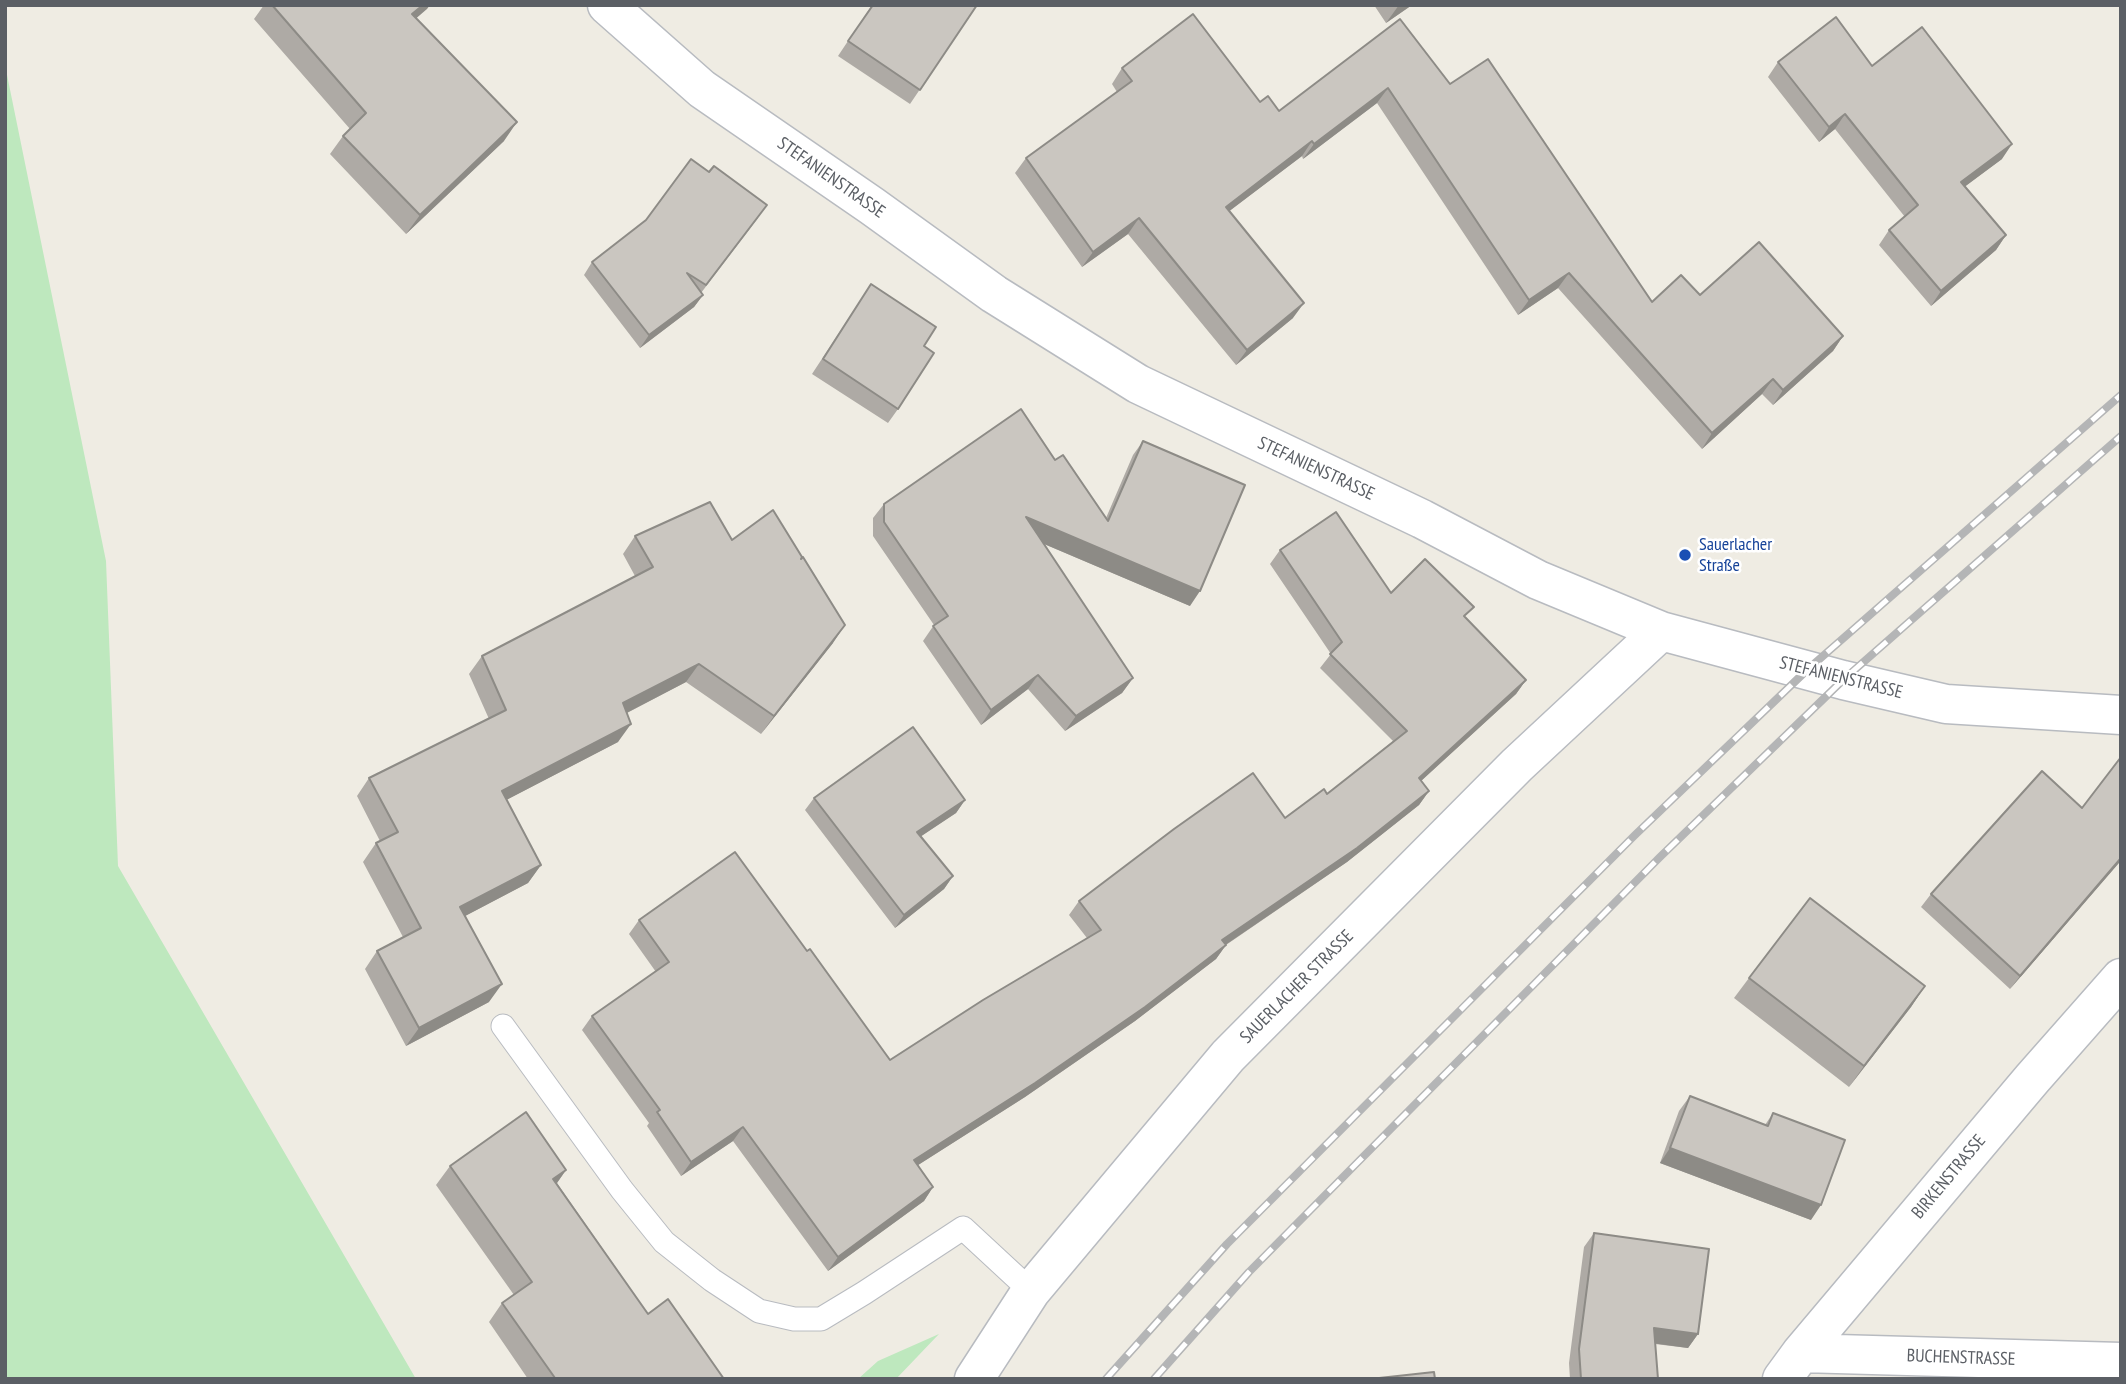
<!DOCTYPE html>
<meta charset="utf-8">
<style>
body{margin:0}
#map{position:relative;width:2126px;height:1384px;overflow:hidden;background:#efece3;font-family:"PT Sans Narrow",sans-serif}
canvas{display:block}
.frame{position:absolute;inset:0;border:7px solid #5b5f65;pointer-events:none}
</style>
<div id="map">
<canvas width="2126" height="1384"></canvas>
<div class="frame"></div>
</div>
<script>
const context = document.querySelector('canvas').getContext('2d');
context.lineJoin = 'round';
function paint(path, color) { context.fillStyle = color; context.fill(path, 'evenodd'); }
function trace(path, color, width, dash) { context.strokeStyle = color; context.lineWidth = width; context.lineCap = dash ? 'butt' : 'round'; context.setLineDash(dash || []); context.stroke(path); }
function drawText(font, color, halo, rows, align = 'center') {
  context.font = font + ' "PT Sans Narrow",sans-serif'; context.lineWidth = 5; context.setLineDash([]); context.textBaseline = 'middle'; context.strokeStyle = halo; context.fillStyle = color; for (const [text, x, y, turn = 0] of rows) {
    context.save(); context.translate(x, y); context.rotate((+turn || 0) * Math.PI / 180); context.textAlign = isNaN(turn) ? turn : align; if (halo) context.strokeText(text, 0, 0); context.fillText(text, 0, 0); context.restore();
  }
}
paint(new Path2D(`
 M 5,65 L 106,561 L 118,866 L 416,1379 L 5,1379 Z
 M 939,1334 L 896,1379 L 858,1379 L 878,1361 Z`), '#bee8be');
const service = new Path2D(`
 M 503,1026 L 622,1190 L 664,1242 L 712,1280 L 759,1311 L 794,1319 L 821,1319 L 864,1293 L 963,1228 L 1031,1291`);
const minor = new Path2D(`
 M 607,5 L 702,89 L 872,206 L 994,294 L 1138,384 L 1422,519 L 1538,580 L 1661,631 L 1843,680 L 1946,704 L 2121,715
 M 1801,1353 L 2121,1362
 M 974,1379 L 1031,1291 L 1228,1056 L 1517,765 L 1661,631
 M 1782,1379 L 1801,1353 L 2032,1079 L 2121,978`);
trace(service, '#b8bbc0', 25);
trace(minor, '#b8bbc0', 41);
trace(service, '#fff', 23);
trace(minor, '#fff', 38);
const rail = new Path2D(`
 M 1106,1379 L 1227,1244 L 1635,835 L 1807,670 L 2121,395
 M 1154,1379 L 1249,1272 L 1660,857 L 1843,680 L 2121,436`);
trace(rail, '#b4b5b6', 8);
trace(rail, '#fff', 5, [16]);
paint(new Path2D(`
 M 264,5 L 430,5 L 416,18 L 504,141 L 406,234 L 330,154 L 343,136 L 350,129 L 254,19 Z
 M 872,5 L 977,5 L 910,104 L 838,56 Z
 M 1374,5 L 1412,5 L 1386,23 Z
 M 1400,19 L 1450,84 L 1652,302 L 1700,295 L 1843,336 L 1833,351 L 1773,405 L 1762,394 L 1702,449 L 1558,288 L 1518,315 L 1377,103 L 1303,159 L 1302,156 L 1229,211 L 1293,318 L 1236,365 L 1128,234 L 1082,267 L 1015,173 L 1026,158 L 1117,92 L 1112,84 L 1122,68 L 1260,102 L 1279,111 Z
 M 1778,62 L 1872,66 L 2002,159 L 1965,186 L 2006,235 L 1996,250 L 1931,306 L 1879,245 L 1889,230 L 1905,217 L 1835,129 L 1819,142 L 1768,77 Z
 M 758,218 L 701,293 L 703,295 L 694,307 L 640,348 L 584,275 L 592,262 Z
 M 871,284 L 924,346 L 898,409 L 888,423 L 812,374 Z
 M 1143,441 L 1190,606 L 1044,544 L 1133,678 L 1122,693 L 1065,731 L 1028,689 L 981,725 L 923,641 L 934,625 L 873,536 L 873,518 L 884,504 L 1055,460 L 1106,518 L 1133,455 Z
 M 635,536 L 732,540 L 833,643 L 761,734 L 686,682 L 627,713 L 618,742 L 506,800 L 541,865 L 528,883 L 465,916 L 489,1002 L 406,1046 L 365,969 L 377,951 L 403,937 L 363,862 L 376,843 L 380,841 L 357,796 L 369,778 L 489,719 L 469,674 L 482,656 L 635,576 L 623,554 Z
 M 1280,550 L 1391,593 L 1466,618 L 1526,680 L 1516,694 L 1421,781 L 1429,791 L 1419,805 L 1347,862 L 1226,945 L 1216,959 L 1135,1021 L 1025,1097 L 918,1165 L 933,1187 L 924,1201 L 828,1271 L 733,1141 L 681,1176 L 647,1126 L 649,1123 L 582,1030 L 592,1016 L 656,972 L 629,934 L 639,920 L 807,951 L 890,1060 L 1087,938 L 1069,915 L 1079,901 L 1285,818 L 1327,794 L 1393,741 L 1320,668 L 1331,654 L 1270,564 Z
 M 2121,757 L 2121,860 L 2010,989 L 1921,907 L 1931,894 L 2082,808 Z
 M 814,798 L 965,800 L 956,813 L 921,836 L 953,876 L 944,889 L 895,928 L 805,810 Z
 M 1749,978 L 1925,986 L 1911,1007 L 1849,1087 L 1734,998 Z
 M 1690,1096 L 1765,1125 L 1773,1113 L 1811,1220 L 1660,1163 L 1679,1111 Z
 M 450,1166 L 566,1170 L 557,1183 L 648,1314 L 724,1379 L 528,1379 L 489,1322 L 502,1303 L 514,1295 L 436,1185 Z
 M 1594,1233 L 1698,1334 L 1688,1348 L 1655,1344 L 1658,1379 L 1570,1379 L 1569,1363 L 1584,1247 Z`), '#aeaaa5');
paint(new Path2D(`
 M 423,5 L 430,5 L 427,9 L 399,33 L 412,14 Z
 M 1399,5 L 1412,5 L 1386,23 Z
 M 1388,88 L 1377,103 L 1303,159 L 1314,144 Z
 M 1845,114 L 1835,129 L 1819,142 L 1829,127 Z
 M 517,122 L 504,141 L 406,234 L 420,215 Z
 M 1312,141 L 1302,156 L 1215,222 L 1226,207 Z
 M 2012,144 L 2002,159 L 1951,197 L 1961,182 Z
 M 1139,218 L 1128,234 L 1082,267 L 1093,252 Z
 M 2006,235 L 1996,250 L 1931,306 L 1941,291 Z
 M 1569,273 L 1558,288 L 1518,315 L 1529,300 Z
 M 703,295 L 694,307 L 640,348 L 649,335 Z
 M 1304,303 L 1293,318 L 1236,365 L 1247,350 Z
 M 1843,336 L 1833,351 L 1773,405 L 1783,390 Z
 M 1773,379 L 1762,394 L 1702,449 L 1712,433 Z
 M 1026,517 L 1200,591 L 1190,606 L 1016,532 Z
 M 845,625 L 833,643 L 761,734 L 774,716 Z
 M 699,664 L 686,682 L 611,721 L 623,703 Z
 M 1038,675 L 1028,689 L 981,725 L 991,710 Z
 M 1133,678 L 1122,693 L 1065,731 L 1076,716 Z
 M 1526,680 L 1516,694 L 1409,792 L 1419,778 Z
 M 631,724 L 618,742 L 489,809 L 502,791 Z
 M 1429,791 L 1419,805 L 1347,862 L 1212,954 L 1222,940 Z
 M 965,800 L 956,813 L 908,845 L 917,832 Z
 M 2121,858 L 2119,863 L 2010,989 L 2020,976 Z
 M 541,865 L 528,883 L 448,925 L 460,907 Z
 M 953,876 L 944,889 L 895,928 L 904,915 Z
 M 1226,945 L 1216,959 L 1135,1021 L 1025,1097 L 904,1174 L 914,1160 Z
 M 502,984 L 489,1002 L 406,1046 L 419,1028 Z
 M 1925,986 L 1911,1007 L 1849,1087 L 1864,1066 Z
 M 743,1127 L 733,1141 L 681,1176 L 691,1162 Z
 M 1670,1148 L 1821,1205 L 1811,1220 L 1660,1163 Z
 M 566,1170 L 552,1190 L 553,1179 Z
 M 933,1187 L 924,1201 L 828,1271 L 838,1257 Z
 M 1654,1328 L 1698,1334 L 1688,1348 L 1644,1342 Z`), '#8d8b86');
const building = new Path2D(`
 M 272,5 L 423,5 L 412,14 L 517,122 L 420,215 L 343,136 L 366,113 Z
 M 873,5 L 977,5 L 920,90 L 848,41 Z
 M 1193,14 L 1260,102 L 1268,96 L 1279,111 L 1400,19 L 1450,84 L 1488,59 L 1652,302 L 1681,275 L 1700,295 L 1759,242 L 1843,336 L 1783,390 L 1773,379 L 1712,433 L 1569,273 L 1529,300 L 1388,88 L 1314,144 L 1312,141 L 1226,207 L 1304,303 L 1247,350 L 1139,218 L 1093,252 L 1026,158 L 1132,81 L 1122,68 Z
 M 1836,17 L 1872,66 L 1922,27 L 2012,144 L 1961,182 L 2006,235 L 1941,291 L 1889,230 L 1918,205 L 1845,114 L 1829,127 L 1778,62 Z
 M 691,159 L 709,172 L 714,166 L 767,205 L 706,285 L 687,273 L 703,295 L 649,335 L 592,262 L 646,220 Z
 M 871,284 L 936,327 L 924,346 L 934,353 L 898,409 L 823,359 Z
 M 1021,409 L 1055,460 L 1063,455 L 1108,521 L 1143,441 L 1245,485 L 1200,591 L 1026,517 L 1133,678 L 1076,716 L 1038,675 L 991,710 L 933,626 L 948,616 L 884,522 L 884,504 Z
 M 710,502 L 732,540 L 773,510 L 802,557 L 801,559 L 803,557 L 845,625 L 774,716 L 699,664 L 623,703 L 631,724 L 502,791 L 541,865 L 460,907 L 502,984 L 419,1028 L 377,951 L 421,928 L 376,843 L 398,832 L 369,778 L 506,710 L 482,656 L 653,567 L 635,536 Z
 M 1336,512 L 1391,593 L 1425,559 L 1474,607 L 1464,616 L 1526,680 L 1419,778 L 1429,791 L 1357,848 L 1222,940 L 1226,945 L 1145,1007 L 1035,1083 L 914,1160 L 933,1187 L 838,1257 L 743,1127 L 691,1162 L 657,1112 L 660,1110 L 592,1016 L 669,962 L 639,920 L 735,852 L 807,951 L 810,949 L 890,1060 L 983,1000 L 1101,930 L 1079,901 L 1174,829 L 1253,773 L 1285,818 L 1324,789 L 1327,794 L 1407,731 L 1330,654 L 1342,642 L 1280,550 Z
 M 913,727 L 965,800 L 917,832 L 953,876 L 904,915 L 814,798 Z
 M 2121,757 L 2121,858 L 2020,976 L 1931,894 L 2042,771 L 2082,808 Z
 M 1810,898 L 1925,986 L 1864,1066 L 1749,978 Z
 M 1690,1096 L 1768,1126 L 1773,1113 L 1845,1140 L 1821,1205 L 1670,1148 Z
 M 526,1112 L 566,1170 L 553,1179 L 648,1314 L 668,1299 L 724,1379 L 554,1379 L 555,1378 L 502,1303 L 532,1282 L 450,1166 Z
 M 1594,1233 L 1709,1249 L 1698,1334 L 1654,1328 L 1658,1379 L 1581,1379 L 1579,1349 Z
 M 1434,1372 L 1435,1379 L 1370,1379 Z`);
paint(building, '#cac6c0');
trace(building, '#8d8b86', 2);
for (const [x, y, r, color] of [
 [1685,555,7,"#1a4fb4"]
]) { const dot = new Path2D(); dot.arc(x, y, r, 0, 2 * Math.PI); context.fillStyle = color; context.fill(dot); trace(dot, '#fff', 2.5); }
drawText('18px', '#5b5f65', '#fff', [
 ["STEFANIENSTRASSE",831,178,35],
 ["STEFANIENSTRASSE",1316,469,25],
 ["STEFANIENSTRASSE",1841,678,14],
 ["SAUERLACHER STRASSE",1297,987,-45],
 ["BIRKENSTRASSE",1949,1177,-50],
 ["BUCHENSTRASSE",1961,1358,2]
]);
drawText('18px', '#164399', '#fff', [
 ["Sauerlacher",1699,545],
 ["Straße",1699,566]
], 'left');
</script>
